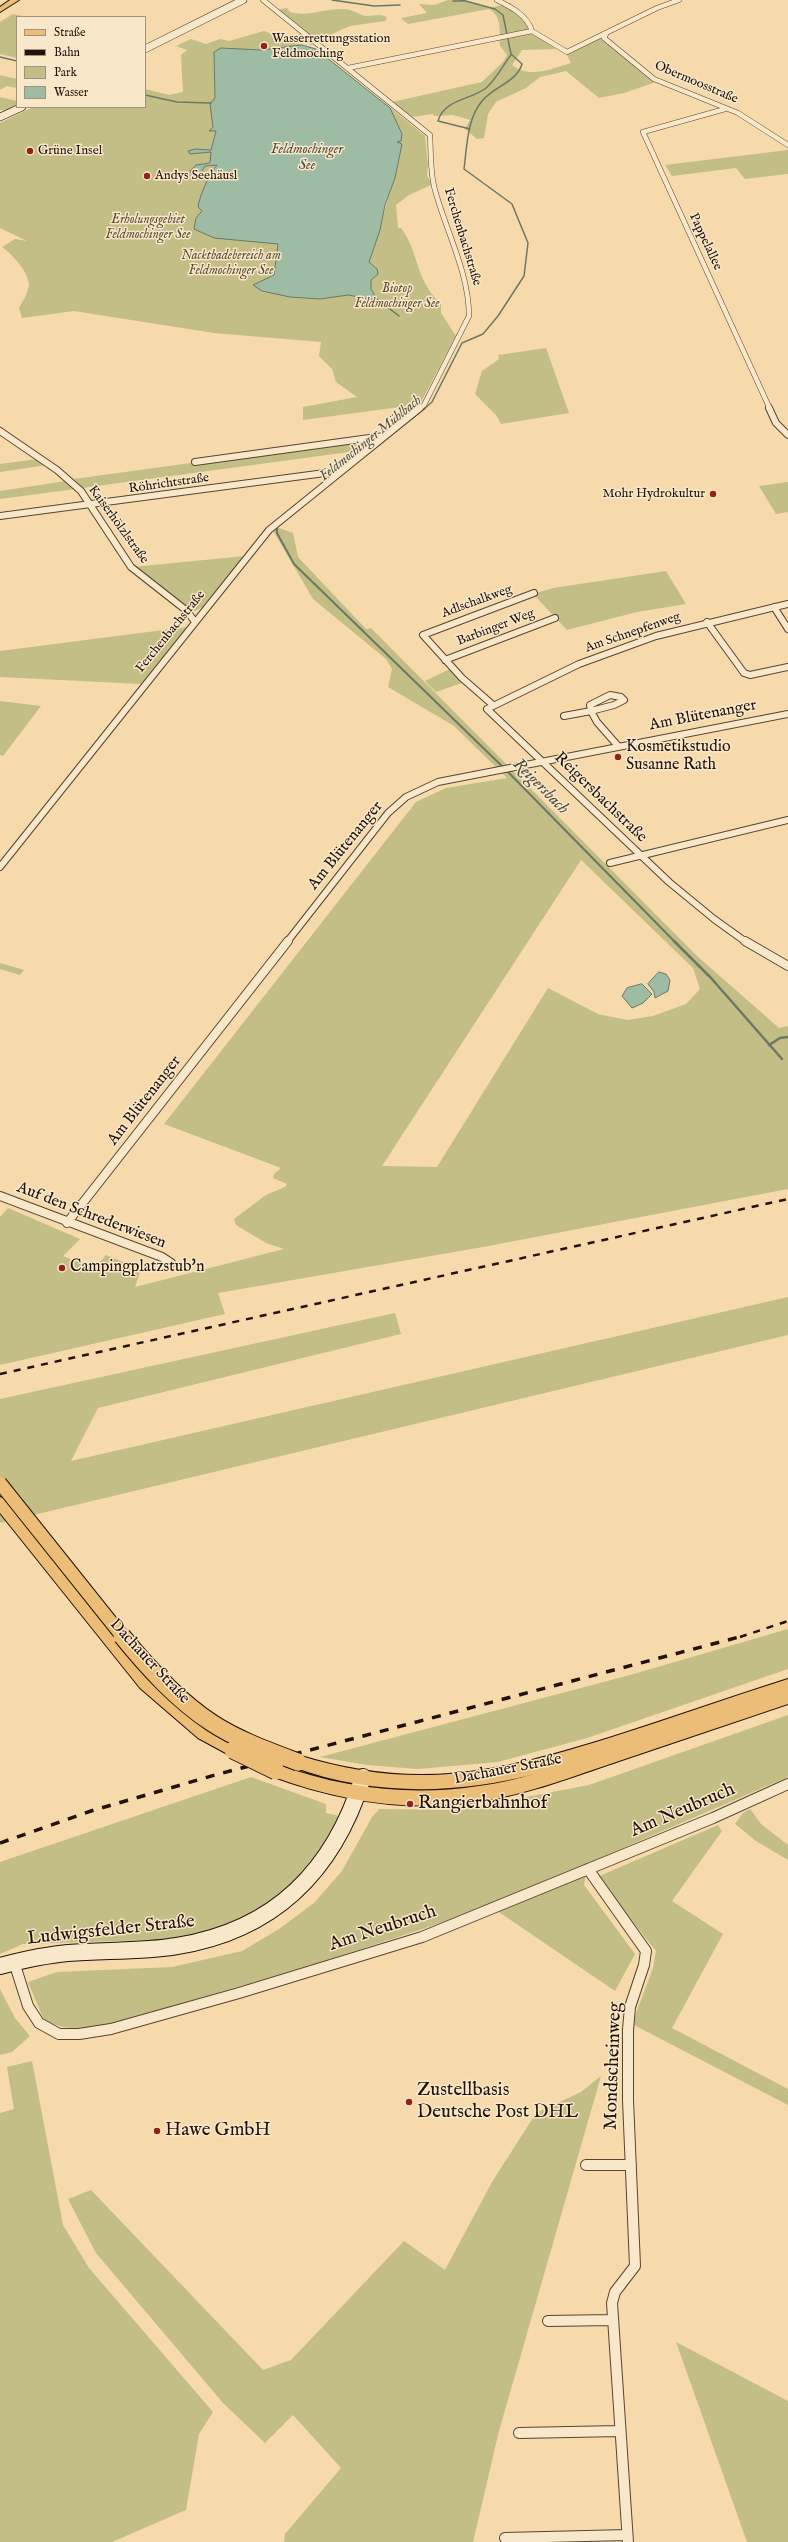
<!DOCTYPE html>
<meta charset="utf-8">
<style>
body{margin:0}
#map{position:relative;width:788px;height:2542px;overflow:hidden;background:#f6daac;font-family:"IM FELL English",serif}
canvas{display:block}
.legend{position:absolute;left:16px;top:16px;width:130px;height:92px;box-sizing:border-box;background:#f9e7c9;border:1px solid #a3927d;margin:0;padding:5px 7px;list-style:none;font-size:12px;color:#21130b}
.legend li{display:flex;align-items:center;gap:8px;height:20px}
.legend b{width:20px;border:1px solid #a3927d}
</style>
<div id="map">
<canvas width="788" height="2542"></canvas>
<ul class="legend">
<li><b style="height:5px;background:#ebbd76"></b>Straße</li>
<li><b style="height:5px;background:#21130b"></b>Bahn</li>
<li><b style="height:11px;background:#c2be85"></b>Park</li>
<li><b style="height:11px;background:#9ebba4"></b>Wasser</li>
</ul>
</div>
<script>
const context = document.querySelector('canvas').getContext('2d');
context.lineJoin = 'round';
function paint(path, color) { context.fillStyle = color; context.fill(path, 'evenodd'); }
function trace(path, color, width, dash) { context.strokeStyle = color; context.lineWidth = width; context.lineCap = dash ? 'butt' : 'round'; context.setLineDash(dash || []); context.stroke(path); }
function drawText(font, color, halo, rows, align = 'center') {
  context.font = font + ' "IM FELL English",serif'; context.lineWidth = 3; context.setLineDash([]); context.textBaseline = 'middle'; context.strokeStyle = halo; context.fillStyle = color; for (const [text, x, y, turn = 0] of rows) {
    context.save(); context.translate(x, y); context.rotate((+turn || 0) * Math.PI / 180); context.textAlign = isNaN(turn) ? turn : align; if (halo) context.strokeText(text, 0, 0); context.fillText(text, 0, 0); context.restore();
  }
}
paint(new Path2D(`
 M 448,0 L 463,0 L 490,8 L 510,3 L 520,12 L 531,31 L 556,49 L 522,50 L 512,65 C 530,79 550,69 571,63 L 567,55 L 569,52 L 599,38 L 656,82 L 624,93 L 599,98 L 566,71 L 540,77 L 526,88 L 496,102 L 488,114 L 484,138 L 477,139 L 465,129 L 470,120 L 453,115 L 434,116 L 433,114 L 412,117 L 392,102 L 482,82 L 503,62 L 507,55 L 500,46 C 499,33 503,17 489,9 L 408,24 L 401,18 L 427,13 L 419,4 L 434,5 Z
 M 287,8 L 290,12 C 306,17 324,9 341,9 C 353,8 360,16 367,16 C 374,16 383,13 387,18 L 385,21 L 350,26 L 332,34 L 338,38 L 311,45 L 292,36 L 304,33 L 275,10 Z
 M 13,14 L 28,17 L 17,17 L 17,58 L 0,54 L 0,22 Z
 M 264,31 L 302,45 L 261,50 L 221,48 L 214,52 L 215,99 L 211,103 L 213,127 L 210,131 L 216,130 L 211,150 L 195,149 L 211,152 L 210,163 L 199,164 L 199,176 L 205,166 L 217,165 L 207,178 L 205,189 L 198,207 L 202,211 L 200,215 L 278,244 L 274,275 L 269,277 L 369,262 C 382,223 392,184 402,144 L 396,142 L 402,134 L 387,105 L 425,136 L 428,166 L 427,176 L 432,182 L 431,185 L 409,195 L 396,205 L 398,228 L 401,228 C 420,253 414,279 441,304 L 441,313 L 456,336 L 421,402 L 415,405 L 303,420 L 303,407 L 357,397 L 336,382 L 332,369 L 319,356 L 321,342 L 214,333 L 74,311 L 22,318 L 19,308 C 23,301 28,293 29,285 C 29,272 11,253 2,247 L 15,239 L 27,241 L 0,228 L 0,123 L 33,107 L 145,107 L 145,89 L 169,95 L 183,92 L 181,55 L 187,50 L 176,46 L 191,39 L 206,44 L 220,39 L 229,41 Z
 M 0,75 L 17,79 L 17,88 L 7,86 L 0,90 Z
 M 0,97 L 17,101 L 17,107 L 7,111 L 0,110 Z
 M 788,150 L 788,174 L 745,179 L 736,168 L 672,176 L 665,165 Z
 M 546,348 L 569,413 L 501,424 L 496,415 L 475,394 L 482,371 L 499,359 L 498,355 Z
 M 373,438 L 378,440 L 364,450 L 82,488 L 74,479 Z
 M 37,459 L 47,465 L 0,472 L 0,464 Z
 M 66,481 L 75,489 L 0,499 L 0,491 Z
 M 788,482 L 788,512 L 776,514 L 759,486 Z
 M 279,528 L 293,533 L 298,557 L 366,629 L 371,628 L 697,956 L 779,1028 L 788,1026 L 788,1189 L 483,1247 L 218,1293 L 225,1314 L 0,1365 L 0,1217 L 8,1208 L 80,1239 L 63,1256 L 94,1268 L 106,1255 L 141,1269 L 135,1287 L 284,1249 L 266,1243 L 236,1225 L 234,1219 L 266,1195 L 285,1187 L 287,1184 L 273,1178 L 274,1174 L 281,1168 L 164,1124 L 416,802 L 446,788 L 507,778 L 454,726 L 388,687 L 392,669 L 386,659 L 313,599 L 272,529 ZM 581,860 L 693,968 L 700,989 L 686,1004 L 653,1016 L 627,1020 L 598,1014 L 548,988 L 437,1167 L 382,1166 Z
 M 245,556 L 205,606 L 195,611 L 189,610 L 133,567 Z
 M 666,571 L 686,604 L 637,612 L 567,630 L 533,594 L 553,588 Z
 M 187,627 L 141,684 L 0,677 L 0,651 Z
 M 450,669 L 462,683 L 436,692 L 425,681 Z
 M 0,701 L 41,706 L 3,756 L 0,755 Z
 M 0,963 L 24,970 L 20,975 L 0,969 Z
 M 788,1297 L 788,1335 L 0,1523 L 0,1399 L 395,1313 L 401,1334 L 98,1408 L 71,1461 Z
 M 788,1629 L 788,1669 L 587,1738 L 498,1762 L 418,1769 L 367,1765 L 320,1757 L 630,1675 Z
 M 788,1715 L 788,1777 L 588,1863 L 584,1885 L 635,1954 L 615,1991 L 490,1906 C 392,1940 293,1971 193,2000 C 158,2010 115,2027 79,2028 C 66,2029 55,2025 44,2020 L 28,1982 L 57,1972 L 172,1967 L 242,1951 L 279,1929 L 314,1903 L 342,1871 L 372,1817 L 379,1809 L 459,1810 L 589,1785 Z
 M 251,1777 L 326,1804 L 326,1813 L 339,1816 L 316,1856 L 287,1890 L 269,1905 L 214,1932 L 180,1939 L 23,1944 L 0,1954 L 0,1862 Z
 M 750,1809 L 761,1824 L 788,1845 L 788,1860 L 756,1841 L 735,1824 L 743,1813 Z
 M 718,1825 L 722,1831 L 672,1901 L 723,1934 L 672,2028 L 788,2089 L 788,2105 L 632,2024 L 653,1968 L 656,1951 L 597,1877 Z
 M 0,1989 L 15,2018 L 30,2036 L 12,2052 L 0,2055 Z
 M 32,2061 L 63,2225 L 89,2268 L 213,2412 L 199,2434 L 186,2510 L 112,2542 L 0,2542 L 0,2113 L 14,2109 L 7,2067 Z
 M 601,2076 L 499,2431 L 473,2542 L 284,2542 L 285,2534 L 341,2468 L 293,2415 L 265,2443 L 223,2403 L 96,2253 L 68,2199 L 91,2190 L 263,2370 L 291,2360 L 404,2241 L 445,2270 L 492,2182 L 536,2113 L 581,2092 Z
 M 676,2342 L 788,2401 L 788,2542 L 747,2542 Z`), '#c2be85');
const water = new Path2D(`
 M 302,45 L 316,49 L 390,108 L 402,134 L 401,141 L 397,142 L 402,144 L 395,178 L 385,205 L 380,230 L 369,262 L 377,269 L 378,274 L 371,280 L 371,289 L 377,299 L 375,300 L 348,295 L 320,299 L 290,297 L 262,291 L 253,285 L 274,275 L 278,244 L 214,238 L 194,229 L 196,218 L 202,211 L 198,207 C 199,197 210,172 217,165 L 205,166 L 199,176 L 193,176 L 190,171 L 196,165 L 210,163 L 211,152 L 190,154 L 188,151 L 195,149 L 211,150 L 216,131 L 209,131 L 213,127 L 210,104 L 215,98 L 214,52 L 221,48 L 261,50 Z
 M 659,972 L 666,974 L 670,980 L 668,991 L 655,998 L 654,992 L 648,984 Z
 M 642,984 L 652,994 L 643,1003 L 632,1008 L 622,996 L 627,988 Z`);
paint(water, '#9ebba4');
trace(water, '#6c7867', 1);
trace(new Path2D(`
 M 332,0 L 374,6 L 400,5
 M 453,1 L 463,1
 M 0,57 L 17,61
 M 145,95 L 177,102 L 211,103
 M 470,129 L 438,121 C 444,99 471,100 486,88 C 496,80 503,65 511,55
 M 377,299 L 399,316
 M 424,409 L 432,402 L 462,343 L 483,334 L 498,316 L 524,276 L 528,243 L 512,204 L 464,169 C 467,146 467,119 482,101 C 493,87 517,82 522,64 L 511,54 L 503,15 L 495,9 L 462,0`), '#6c7867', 1.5);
trace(new Path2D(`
 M 340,476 L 425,408
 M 277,527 L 277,533 L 294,564 L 508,772 L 675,942`), '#6c7867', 2);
trace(new Path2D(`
 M 674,941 L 711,978 L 782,1059
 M 769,1045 L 780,1038 L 788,1037`), '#6c7867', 2.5);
const streetFar3 = new Path2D(`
 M 263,0 L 430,135 C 431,152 430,173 435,190 C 446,231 469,273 469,316 L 424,405 L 419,409
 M 497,0 C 511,7 527,15 532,31 L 567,52 L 657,8 L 679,0
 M 606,34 L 604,38 L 654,79 L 738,113 L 788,145
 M 348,68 L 532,31
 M 725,109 L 643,132 L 770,409`);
const streetFar2 = new Path2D(`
 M 769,408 L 776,423 L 788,435
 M 0,431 L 57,470 L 81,491 L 131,567 L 187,611 L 195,622
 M 195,462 L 384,436
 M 0,516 L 340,471
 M 774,607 L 788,629
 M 707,622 L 744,673 L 750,675 L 788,667
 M 445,660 L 555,618
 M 610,695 L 621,697 L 624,700 L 614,705 L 591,711 L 590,705 Z
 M 493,705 L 462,678 L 423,635 L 534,593
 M 591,711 L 597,722 L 618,746
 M 564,716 L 591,711
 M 610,863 L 788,820
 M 0,867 L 269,530 L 420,408
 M 287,942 L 388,813 L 406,797 L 438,782 L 788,714
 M 746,942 L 714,919 L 669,882 L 487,709 L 579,664 L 656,636 L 788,604`);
const streetFar1 = new Path2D(`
 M 745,941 L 788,966
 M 0,1196 L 162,1257 L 171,1263
 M 67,1223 L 288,941`);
const street = new Path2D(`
 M 588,1869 L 646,1951 L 644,1965 L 630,2007 L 628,2030 L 628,2100 L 635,2266 L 615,2292 L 612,2303 L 628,2542
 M 14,1962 L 28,2006 L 39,2023 L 59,2034 L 79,2034 L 111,2029 L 239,1993 L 422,1937 L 713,1818 L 788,1784
 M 586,2165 L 631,2165
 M 548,2321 L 612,2320
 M 519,2433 L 620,2431
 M 505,2538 L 627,2535`);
const secondaryFar1 = new Path2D(`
 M 145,49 L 243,0
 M 0,117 L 22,107`);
const secondary = new Path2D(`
 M 0,1966 C 23,1960 45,1955 68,1953 C 104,1950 141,1952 177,1946 C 276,1930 334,1870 363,1777`);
const primary = new Path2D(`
 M 0,1497 L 5,1499 L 150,1678 L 208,1728 L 238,1745 L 241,1750 L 238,1755 L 233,1757 L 198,1738 L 140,1688 L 0,1513 Z
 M 788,1679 L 788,1704 C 732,1723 675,1742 619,1761 C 574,1776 528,1794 482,1801 C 409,1813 339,1801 271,1776 L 268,1771 L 271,1766 L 276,1764 C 363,1796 450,1799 538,1773 C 457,1795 372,1796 293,1767 L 290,1762 L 293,1757 L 298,1755 C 415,1792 496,1773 609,1738 C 669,1719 728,1698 788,1679 Z`);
const highway = new Path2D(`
 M 10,0 L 19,0 L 0,12 L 0,7 Z`);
trace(streetFar3, '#564533', 5.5);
trace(streetFar2, '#564533', 8);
trace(streetFar1, '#564533', 10);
trace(street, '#564533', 12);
trace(secondaryFar1, '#21130b', 8);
trace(secondary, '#21130b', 18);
trace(primary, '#21130b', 2);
trace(highway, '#21130b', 2);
trace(streetFar3, '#f9e7c9', 4.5);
trace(streetFar2, '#f9e7c9', 6);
trace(streetFar1, '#f9e7c9', 8);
trace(street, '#f9e7c9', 10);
trace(secondaryFar1, '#f9e7c9', 7);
trace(secondary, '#f9e7c9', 16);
paint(primary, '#ebbd76');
paint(highway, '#ebbd76');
trace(new Path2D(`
 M 0,1374 L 788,1199
 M 740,1637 L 788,1621`), '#21130b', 2.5, [7, 7]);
trace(new Path2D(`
 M 0,1843 L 91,1811 L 215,1775 L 743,1636`), '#21130b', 3.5, [9, 9]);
const primaryBridgeFar1 = new Path2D(`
 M 0,1483 L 123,1637`);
const primaryBridge = new Path2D(`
 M 122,1636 C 148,1668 177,1700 212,1723 C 238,1740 269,1751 298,1762
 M 233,1750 L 276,1771`);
trace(primaryBridgeFar1, '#21130b', 15, []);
trace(primaryBridge, '#21130b', 19, []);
trace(primaryBridgeFar1, '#ebbd76', 13);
trace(primaryBridge, '#ebbd76', 17);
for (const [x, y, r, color] of [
 [264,46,4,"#8f2418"],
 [30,151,4,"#8f2418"],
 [147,176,4,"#8f2418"],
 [713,494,4,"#8f2418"],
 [618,757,4,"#8f2418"],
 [62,1268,4,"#8f2418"],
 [410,1804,4,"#8f2418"],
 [409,2102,4,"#8f2418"],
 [157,2131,4,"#8f2418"]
]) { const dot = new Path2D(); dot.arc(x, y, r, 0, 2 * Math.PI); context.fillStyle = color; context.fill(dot); trace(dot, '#f9e7c9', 1.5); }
drawText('13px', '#21130b', '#f9e7c9', [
 ["Wasserrettungsstation",272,39],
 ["Feldmoching",272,54],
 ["Grüne Insel",38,151],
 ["Andys Seehäusl",155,176],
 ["Mohr Hydrokultur",705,494,"right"]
], 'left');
drawText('13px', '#21130b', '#f9e7c9', [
 ["Obermoosstraße",696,83,23],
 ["Ferchenbachstraße",462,237,73],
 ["Pappelallee",705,242,65],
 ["Röhrichtstraße",169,484,-8],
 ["Kaiserhölzlstraße",118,525,54],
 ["Adlschalkweg",477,602,-20],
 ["Barbinger Weg",496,628,-21],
 ["Ferchenbachstraße",171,632,-51],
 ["Am Schnepfenweg",633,633,-19]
]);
drawText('italic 13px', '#594f36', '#f9e7c9', [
 ["Erholungsgebiet",148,220],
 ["Feldmochinger See",148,235],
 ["Nacktbadebereich am",231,256],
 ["Feldmochinger See",231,271],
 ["Biotop",397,289],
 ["Feldmochinger See",397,304]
]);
drawText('italic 14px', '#4d4e41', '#f9e7c9', [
 ["Feldmochinger",307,150],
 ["See",307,166],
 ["Feldmochinger Mühlbach",371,439,-39]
]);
drawText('16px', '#21130b', '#f9e7c9', [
 ["Am Blütenanger",703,716,-11],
 ["Reigersbachstraße",600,798,44],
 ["Am Blütenanger",346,846,-51],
 ["Am Blütenanger",145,1101,-52],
 ["Auf den Schrederwiesen",91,1216,21],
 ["Dachauer Straße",149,1662,47],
 ["Dachauer Straße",508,1770,-11]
]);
drawText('16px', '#21130b', '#f9e7c9', [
 ["Kosmetikstudio",626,748],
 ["Susanne Rath",626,766],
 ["Campingplatzstub'n",70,1268]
], 'left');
drawText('italic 17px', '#4d4e41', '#f9e7c9', [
 ["Reigersbach",540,787,45]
]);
drawText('19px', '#21130b', '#f9e7c9', [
 ["Rangierbahnhof",418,1804],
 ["Zustellbasis",417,2091],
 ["Deutsche Post DHL",417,2113],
 ["Hawe GmbH",165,2131]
], 'left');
drawText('19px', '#21130b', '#f9e7c9', [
 ["Am Neubruch",683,1811,-23],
 ["Am Neubruch",383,1929,-18],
 ["Ludwigsfelder Straße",111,1931,-6],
 ["Mondscheinweg",614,2066,-88]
]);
</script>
